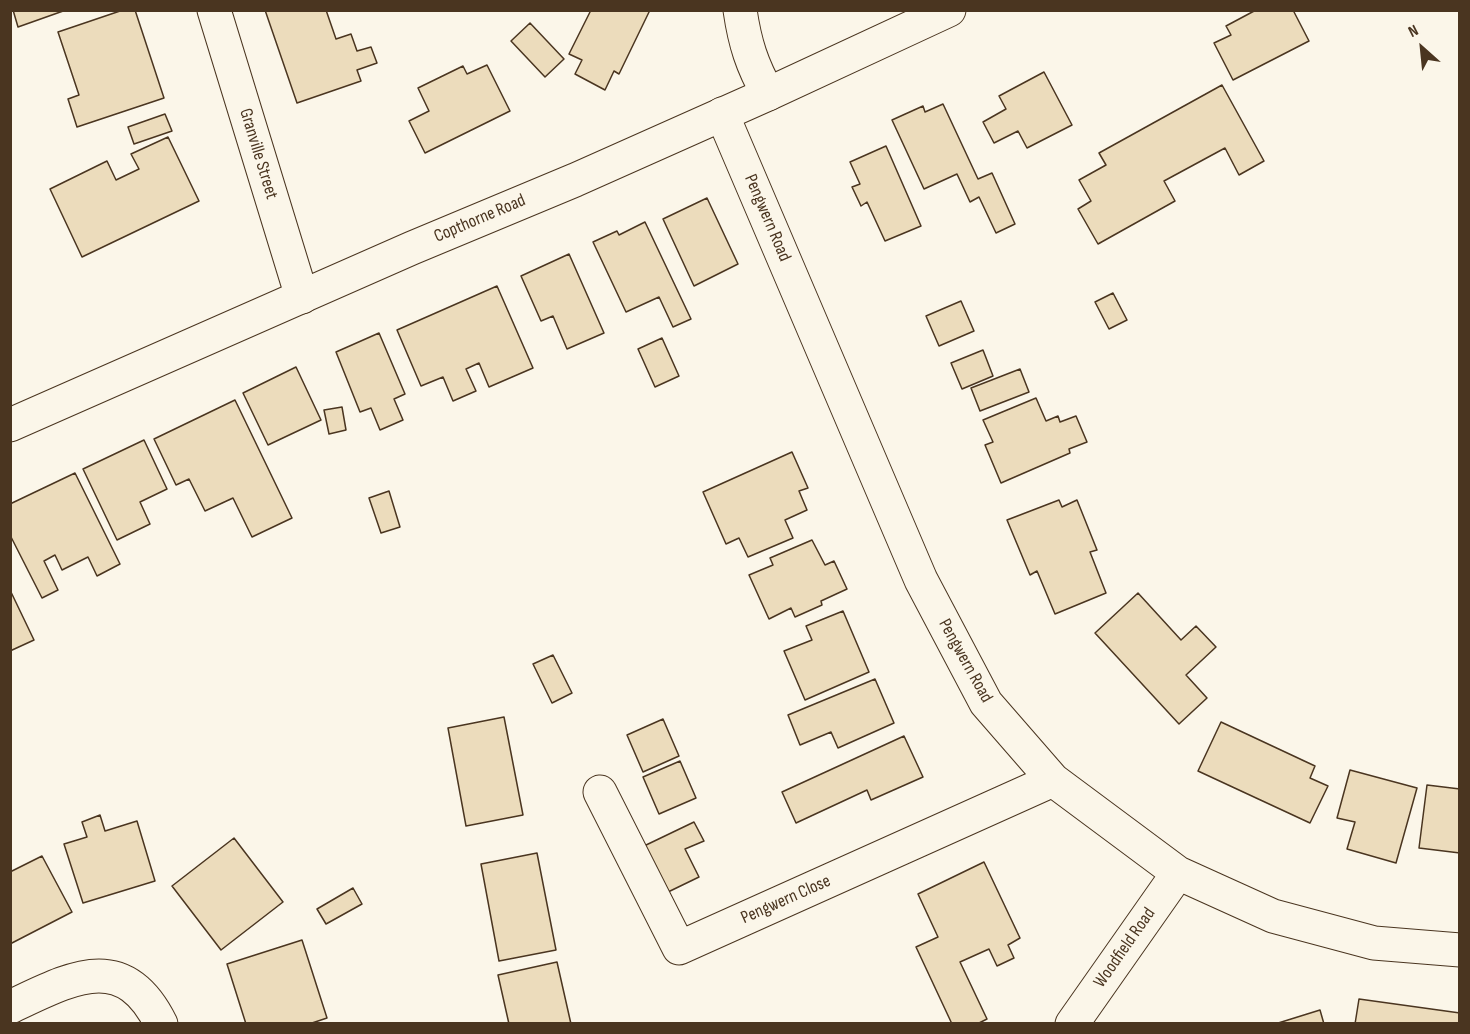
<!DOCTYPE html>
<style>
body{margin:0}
#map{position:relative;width:1470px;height:1034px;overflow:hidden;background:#fbf6e9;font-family:"Sofia Sans Condensed",sans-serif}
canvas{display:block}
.frame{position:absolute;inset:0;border:12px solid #4a3520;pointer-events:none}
.north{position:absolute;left:1392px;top:18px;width:60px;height:60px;-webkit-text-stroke:4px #fbf6e9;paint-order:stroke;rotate:333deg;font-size:16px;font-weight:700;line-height:24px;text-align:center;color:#4a3520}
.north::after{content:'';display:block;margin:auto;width:21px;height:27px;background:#4a3520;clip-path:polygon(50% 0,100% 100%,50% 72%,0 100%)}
</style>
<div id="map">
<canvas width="1470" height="1034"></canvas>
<div class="frame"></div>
<div class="north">N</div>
</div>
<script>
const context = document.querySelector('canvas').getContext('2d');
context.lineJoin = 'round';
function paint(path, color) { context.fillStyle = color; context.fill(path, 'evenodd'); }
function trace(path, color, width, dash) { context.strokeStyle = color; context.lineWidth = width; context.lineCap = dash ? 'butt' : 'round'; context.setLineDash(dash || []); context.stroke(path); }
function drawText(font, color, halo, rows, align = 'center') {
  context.font = font + ' "Sofia Sans Condensed",sans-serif'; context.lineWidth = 4.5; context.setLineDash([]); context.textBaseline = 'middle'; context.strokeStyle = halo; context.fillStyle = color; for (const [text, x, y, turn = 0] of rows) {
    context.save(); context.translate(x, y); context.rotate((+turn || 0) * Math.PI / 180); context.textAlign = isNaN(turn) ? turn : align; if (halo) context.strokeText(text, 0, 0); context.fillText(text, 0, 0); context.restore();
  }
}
const building = new Path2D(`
 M 13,10 L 66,10 L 18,27 Z
 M 123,10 L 135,10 L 164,98 L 77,127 L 68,99 L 79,95 L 58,32 Z
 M 265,10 L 326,10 L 336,39 L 351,34 L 357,51 L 371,47 L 377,63 L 357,70 L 361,81 L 297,103 Z
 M 591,10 L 650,10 L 619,74 L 614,71 L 605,90 L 575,74 L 582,60 L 569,54 Z
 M 1256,10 L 1293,10 L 1309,41 L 1233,80 L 1214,43 L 1231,35 L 1226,26 Z
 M 530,23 L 564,59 L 545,77 L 511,41 Z
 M 487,65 L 510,111 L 425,153 L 409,121 L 429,111 L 418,88 L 463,66 L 467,74 Z
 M 1044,72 L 1072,125 L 1027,148 L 1018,131 L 994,143 L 983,122 L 1006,109 L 999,96 Z
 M 1222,85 L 1264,161 L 1239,175 L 1225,148 L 1164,181 L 1175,201 L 1098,244 L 1078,209 L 1091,201 L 1079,180 L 1106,165 L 1099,153 Z
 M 943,104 L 978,179 L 992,173 L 1015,224 L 996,233 L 979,197 L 970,202 L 957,174 L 924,189 L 892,120 L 923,106 L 925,112 Z
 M 165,114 L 172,131 L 134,144 L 128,127 Z
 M 168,137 L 199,201 L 82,257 L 50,189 L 107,161 L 116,180 L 139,169 L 131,154 Z
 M 886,146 L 921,226 L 885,241 L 867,202 L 861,206 L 852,187 L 860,184 L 850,162 Z
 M 707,198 L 738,264 L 694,286 L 663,219 Z
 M 645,222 L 691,319 L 673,327 L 659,297 L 626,312 L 593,242 L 617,231 L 619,235 Z
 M 569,254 L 604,333 L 567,349 L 553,316 L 541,321 L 521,276 Z
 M 497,286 L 533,368 L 489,387 L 479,363 L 466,369 L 476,391 L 453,401 L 443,377 L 421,386 L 397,330 Z
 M 1113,293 L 1127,320 L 1109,329 L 1095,302 Z
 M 961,301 L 974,331 L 939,346 L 926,316 Z
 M 379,333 L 405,394 L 394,399 L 403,420 L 380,430 L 371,408 L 360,412 L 336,352 Z
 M 662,338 L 679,376 L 655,387 L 638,349 Z
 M 983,350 L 993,376 L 962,389 L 951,363 Z
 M 296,367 L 321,420 L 268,445 L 243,393 Z
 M 1020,369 L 1029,392 L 980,411 L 971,388 Z
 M 1036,398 L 1046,421 L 1058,416 L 1060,422 L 1076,416 L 1087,442 L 1069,449 L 1070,453 L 1001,483 L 985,445 L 993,442 L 983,420 Z
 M 235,400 L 292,518 L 252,537 L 233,498 L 205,511 L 189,479 L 176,485 L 154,439 Z
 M 342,407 L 346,430 L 329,434 L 324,410 Z
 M 144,440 L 167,489 L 140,502 L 150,524 L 117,540 L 83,469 Z
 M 792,452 L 808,488 L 799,491 L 807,510 L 785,520 L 793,538 L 748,557 L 739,538 L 726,544 L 703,492 Z
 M 75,473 L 120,564 L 97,576 L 88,557 L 62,570 L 55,555 L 44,561 L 58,590 L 42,598 L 10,535 L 10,504 Z
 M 389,491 L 400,527 L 381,533 L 369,498 Z
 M 1059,500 L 1062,507 L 1077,500 L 1097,550 L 1090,552 L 1106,593 L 1055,614 L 1037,571 L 1030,575 L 1007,520 Z
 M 812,540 L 825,565 L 834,561 L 847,589 L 821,601 L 822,605 L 795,617 L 791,608 L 769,619 L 749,575 L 773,565 L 770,558 Z
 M 10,590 L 34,640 L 10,651 Z
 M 1138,593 L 1181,640 L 1196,626 L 1216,647 L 1186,675 L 1207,698 L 1179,724 L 1095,633 Z
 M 843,611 L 869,672 L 805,700 L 784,651 L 812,640 L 806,626 Z
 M 553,655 L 572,693 L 552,703 L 533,664 Z
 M 875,679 L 894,723 L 838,748 L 831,732 L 800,745 L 788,715 Z
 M 504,717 L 523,815 L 466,826 L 448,728 Z
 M 663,719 L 679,756 L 643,772 L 627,735 Z
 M 1221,722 L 1315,766 L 1310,778 L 1328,786 L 1310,823 L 1198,771 Z
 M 904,736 L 923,777 L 871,800 L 867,790 L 796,823 L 782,792 Z
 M 680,761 L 696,798 L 659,814 L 643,777 Z
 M 1350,770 L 1417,788 L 1396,863 L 1347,849 L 1355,822 L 1337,818 Z
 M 1427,785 L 1460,789 L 1460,853 L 1419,848 Z
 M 100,815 L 105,831 L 137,821 L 155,881 L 83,903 L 64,844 L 87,837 L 82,822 Z
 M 694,822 L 704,841 L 685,849 L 699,877 L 666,893 L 644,846 Z
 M 234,838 L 283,902 L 221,950 L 172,886 Z
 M 537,853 L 556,950 L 499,961 L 481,864 Z
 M 42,856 L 72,912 L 10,944 L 10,872 Z
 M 984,862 L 1020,938 L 1008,945 L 1014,958 L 997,966 L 989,949 L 960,962 L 987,1019 L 977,1024 L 952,1024 L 916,947 L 938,937 L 918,894 Z
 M 353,888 L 362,904 L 326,924 L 317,909 Z
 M 302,940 L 327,1018 L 309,1024 L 246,1024 L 227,964 Z
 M 557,962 L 571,1024 L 509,1024 L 498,975 Z
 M 1359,999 L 1460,1013 L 1460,1024 L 1355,1024 Z
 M 1320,1010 L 1324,1024 L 1275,1024 Z`);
paint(building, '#ecdcbc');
trace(building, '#4a3520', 1.5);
const minor = new Path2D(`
 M 214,10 L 302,297
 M 740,10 C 745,44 752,65 768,94
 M 722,114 L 921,580 L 986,703 L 1053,780 L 1178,873 L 1273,916 L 1374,943 L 1460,950
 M 600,792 L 679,948 L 1053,780
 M 10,1007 C 70,979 123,947 161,1024
 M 1072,1024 L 1178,873`);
const major = new Path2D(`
 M 10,425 L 412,248 L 575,180 L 768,94 L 949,10`);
trace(minor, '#4a3520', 35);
trace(major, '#4a3520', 35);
trace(minor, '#fbf6e9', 33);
trace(major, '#fbf6e9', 33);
drawText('18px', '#4a3520', '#fbf6e9', [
 ["Granville Street",258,154,73],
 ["Pengwern Road",767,218,67],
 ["Copthorne Road",480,219,-23],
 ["Pengwern Road",965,661,61],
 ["Pengwern Close",786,900,-24],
 ["Woodfield Road",1125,948,-55]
]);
</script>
